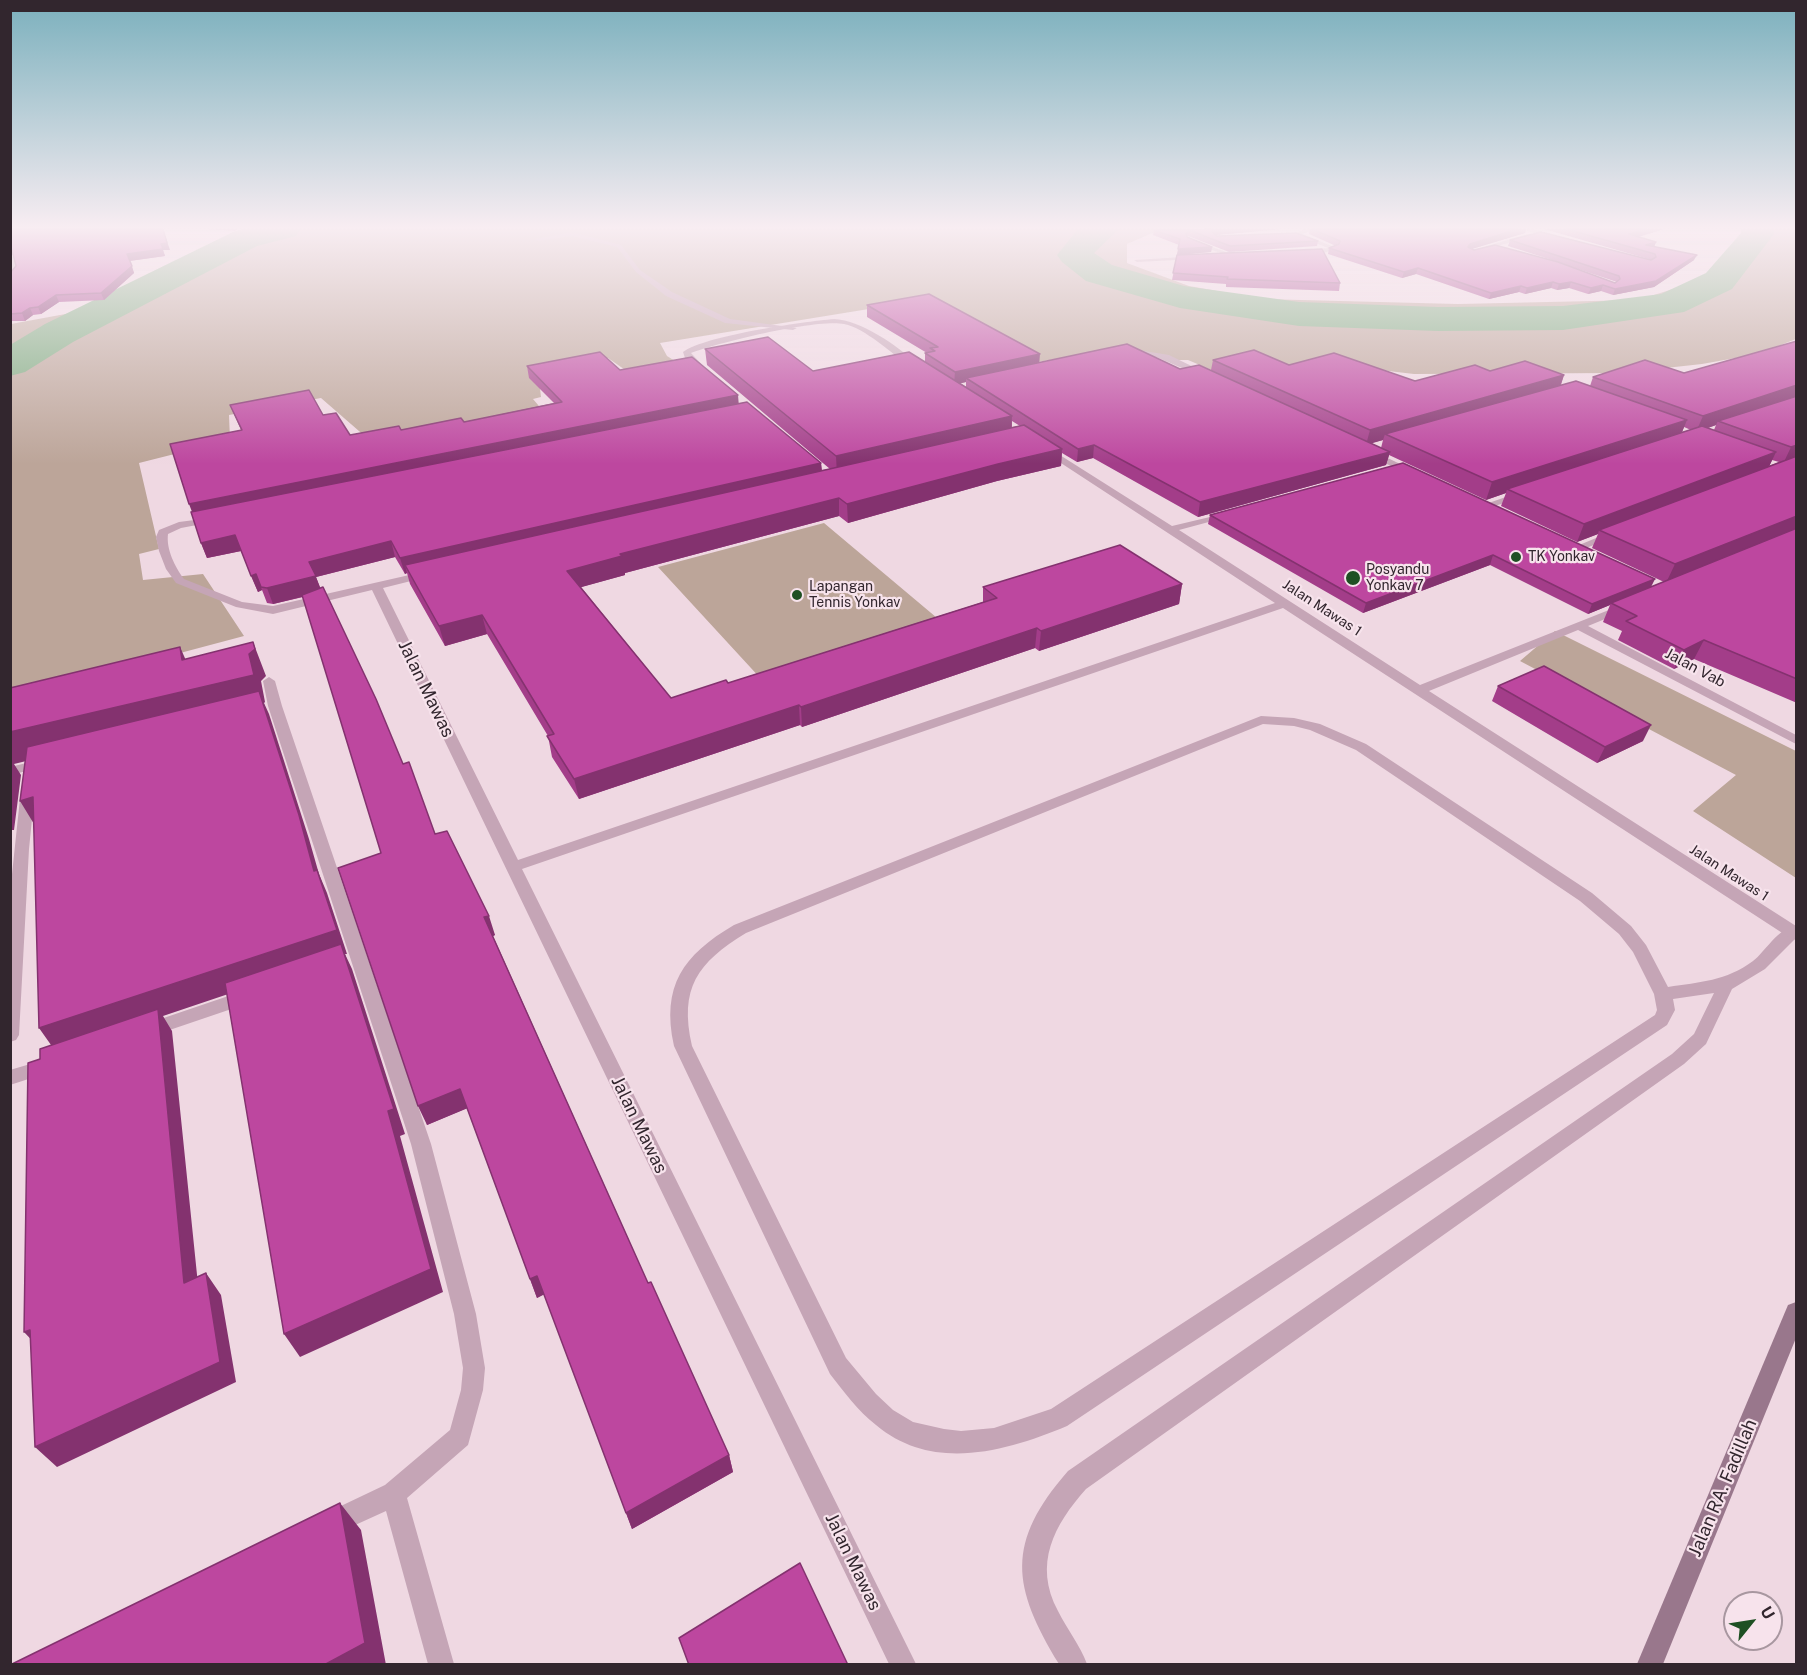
<!DOCTYPE html>
<style>
body{margin:0}
#map{position:relative;width:1807px;height:1675px;overflow:hidden;background:#efd8e2;font-family:"Public Sans",sans-serif}
canvas{display:block}
.frame{position:absolute;inset:0;border:12px solid #32262e;pointer-events:none}
.north{position:absolute;left:1723px;top:1591px;width:60px;height:60px;box-sizing:border-box;background:#f7e3ec;border:2px solid #a897a0;border-radius:50%;rotate:60deg;font-size:16px;font-weight:700;line-height:24px;text-align:center;color:#32262e}
.north::after{content:'';display:block;margin:auto;width:21px;height:27px;background:#1e5023;clip-path:polygon(50% 0,100% 100%,50% 72%,0 100%)}
</style>
<div id="map">
<canvas width="1807" height="1675"></canvas>
<div class="frame"></div>
<div class="north">U</div>
</div>
<script>
const context = document.querySelector('canvas').getContext('2d');
context.lineJoin = 'round';
function paint(path, color) { context.fillStyle = color; context.fill(path, 'evenodd'); }
function trace(path, color, width, dash) { context.strokeStyle = color; context.lineWidth = width; context.lineCap = dash ? 'butt' : 'round'; context.setLineDash(dash || []); context.stroke(path); }
function drawText(font, color, halo, rows, align = 'center') {
  context.font = font + ' "Public Sans",sans-serif'; context.lineWidth = 4.5; context.setLineDash([]); context.textBaseline = 'middle'; context.strokeStyle = halo; context.fillStyle = color; for (const [text, x, y, turn = 0] of rows) {
    context.save(); context.translate(x, y); context.rotate((+turn || 0) * Math.PI / 180); context.textAlign = isNaN(turn) ? turn : align; if (halo) context.strokeText(text, 0, 0); context.fillText(text, 0, 0); context.restore();
  }
}
paint(new Path2D(`
 M 255,229 L 1162,229 L 1127,244 L 1127,263 L 1189,286 L 1263,299 L 1458,304 L 1638,300 L 1714,276 L 1750,250 L 1746,229 L 1796,229 L 1796,339 L 1758,354 L 1702,364 L 1620,373 L 1414,374 L 1337,365 L 1214,371 L 1188,360 L 1175,360 L 1113,350 L 1018,365 L 924,300 L 660,343 L 667,356 L 683,366 L 631,374 L 608,358 L 538,372 L 541,397 L 533,399 L 544,412 L 367,438 L 321,398 L 229,415 L 230,440 L 139,463 L 159,549 L 139,554 L 143,580 L 203,574 L 244,636 L 11,698 L 11,324 L 109,306 L 128,287 Z
 M 824,523 L 943,623 L 762,680 L 658,567 Z
 M 1555,631 L 1796,751 L 1796,878 L 1693,811 L 1736,775 L 1520,661 Z`), '#bca599');
paint(new Path2D(`
 M 243,229 L 300,229 L 296,236 L 257,246 L 73,342 L 25,372 L 10,376 L 10,345 L 45,324 L 233,232 Z
 M 1119,229 L 1094,253 L 1112,265 L 1184,286 L 1299,302 L 1438,307 L 1563,306 L 1661,294 L 1706,273 L 1741,233 L 1741,229 L 1773,229 L 1774,234 L 1732,289 L 1684,312 L 1563,330 L 1438,331 L 1299,326 L 1180,308 L 1086,281 L 1062,262 L 1057,255 L 1078,229 Z`), '#79a97c');
paint(new Path2D(`
 M 572,232 L 621,245 L 640,270 L 672,292 L 730,319 L 797,328 L 793,330 L 725,323 L 666,296 L 636,272 L 617,247 L 572,236 L 538,241 L 535,239 Z
 M 1261,716 L 1294,718 L 1320,724 L 1366,744 L 1592,893 L 1631,926 L 1646,945 L 1668,987 C 1700,982 1726,981 1753,961 C 1765,952 1780,925 1796,927 L 1796,938 L 1765,969 L 1732,989 L 1706,1044 L 1684,1064 L 1086,1489 C 1054,1525 1033,1564 1058,1611 C 1067,1629 1080,1645 1087,1664 L 1059,1664 C 1012,1587 1005,1543 1068,1471 L 1672,1054 L 1694,1034 L 1714,993 L 1673,999 L 1675,1010 L 1667,1025 L 1067,1426 C 1007,1451 933,1473 876,1425 C 858,1411 844,1392 830,1374 L 674,1046 C 661,986 683,955 734,925 ZM 1263,724 L 1294,726 L 1310,730 L 1356,750 L 1580,901 L 1619,934 L 1633,952 L 1654,994 L 1657,1010 L 1655,1015 L 1051,1409 L 994,1428 L 961,1431 L 944,1429 L 913,1422 L 893,1410 L 876,1394 L 846,1358 L 692,1046 C 679,988 697,963 746,933 Z`), '#c5a5b6');
paint(new Path2D(`
 M 1305,229 L 1317,229 L 1302,234 L 1337,248 L 1324,253 L 1301,253 L 1303,250 L 1328,248 L 1293,234 Z
 M 1522,229 L 1533,229 L 1559,239 L 1554,240 Z
 M 1528,234 L 1530,237 L 1476,252 L 1473,250 Z
 M 1192,241 L 1196,241 L 1237,256 L 1232,257 L 1192,243 Z
 M 10,255 L 13,257 L 17,273 L 10,282 Z
 M 1198,256 L 1196,259 L 1137,262 L 1134,260 Z
 M 834,319 C 861,320 898,346 917,364 L 910,366 C 892,354 865,328 844,324 C 815,319 721,342 691,353 L 707,370 L 703,372 L 685,358 L 683,352 C 707,335 802,322 834,319 Z
 M 1132,349 L 1169,355 L 1212,376 L 1205,378 L 1154,356 L 1120,355 L 1116,353 Z
 M 1044,445 L 1172,526 L 1231,512 L 1231,516 L 1179,530 L 1420,685 L 1619,606 L 1627,606 L 1627,610 L 1588,626 L 1796,735 L 1796,744 L 1578,630 L 1429,691 L 1796,926 L 1796,940 L 1790,938 L 1283,608 L 522,869 L 916,1664 L 889,1664 L 372,590 L 273,614 L 236,607 L 176,583 L 166,569 L 159,551 L 156,537 L 159,530 L 179,522 L 218,517 L 218,521 L 181,528 L 168,534 C 166,549 175,567 184,579 L 242,602 L 273,606 L 427,571 L 431,572 L 431,576 L 383,588 L 518,860 L 1275,603 L 1041,450 L 1039,448 Z
 M 1367,451 L 1373,451 L 1419,473 L 1411,475 L 1367,455 Z
 M 1523,491 L 1527,492 L 1527,496 L 1485,509 L 1480,506 Z
 M 1613,531 L 1617,532 L 1617,536 L 1581,550 L 1577,551 L 1572,548 Z
 M 269,677 L 275,681 L 282,706 L 431,1144 L 476,1314 L 485,1368 L 483,1390 L 468,1445 L 407,1498 L 454,1664 L 428,1664 L 386,1511 L 331,1536 L 322,1533 L 319,1524 L 322,1515 L 385,1485 L 450,1430 L 461,1390 L 463,1368 L 454,1314 L 411,1144 L 268,706 L 263,681 Z
 M 43,759 L 48,760 L 50,763 L 48,766 L 10,775 L 10,767 Z
 M 28,785 L 35,789 L 29,849 L 19,1035 L 16,1040 L 10,1042 L 10,893 L 21,789 Z
 M 246,990 L 252,992 L 255,997 L 252,1002 L 149,1037 L 143,1035 L 140,1030 L 143,1025 Z
 M 47,1059 L 53,1061 L 56,1066 L 53,1071 L 10,1085 L 10,1070 Z`), '#c5a5b6');
paint(new Path2D(`
 M 1796,1302 L 1796,1338 L 1663,1664 L 1637,1664 L 1788,1305 Z`), '#99778c');
paint(new Path2D(`
 M 10,229 L 170,250 L 163,250 L 165,256 L 129,261 L 134,273 L 104,300 L 59,302 L 41,314 L 33,315 L 25,321 L 10,321 L 10,273 L 16,266 L 14,256 L 10,254 Z
 M 204,229 L 238,229 L 235,231 Z
 M 1281,229 L 1216,235 L 1217,236 L 1318,241 L 1317,246 L 1229,252 L 1188,236 L 1187,237 L 1212,247 L 1211,252 L 1177,255 L 1179,245 L 1153,235 L 1154,230 Z
 M 1310,229 L 1526,229 L 1525,233 L 1472,249 L 1474,250 L 1552,260 L 1508,246 L 1510,240 L 1651,260 L 1652,260 L 1544,229 L 1664,229 L 1638,237 L 1656,242 L 1654,247 L 1694,260 L 1654,287 L 1613,295 L 1601,291 L 1588,294 L 1569,288 L 1557,290 L 1551,288 L 1525,294 L 1519,292 L 1489,299 L 1416,274 L 1402,278 L 1328,254 L 1329,248 L 1336,246 L 1309,234 ZM 1569,266 L 1617,282 L 1615,283 Z
 M 1177,255 L 1340,283 L 1339,291 L 1226,287 L 1226,284 L 1172,280 Z
 M 867,305 L 1039,363 L 1211,370 L 1213,360 L 1289,365 L 1415,381 L 1490,371 L 1564,375 L 1561,385 L 1590,386 L 1593,377 L 1684,373 L 1797,341 L 1797,703 L 1694,659 L 1674,669 L 1618,640 L 1622,631 L 1603,622 L 1610,605 L 1588,614 L 1490,565 L 1363,613 L 1208,524 L 1210,515 L 1403,463 L 1651,587 L 1664,582 L 1592,548 L 1598,534 L 1577,542 L 1501,506 L 1506,493 L 1486,500 L 1389,455 L 1386,465 L 1198,517 L 1093,458 L 1077,462 L 1062,453 L 1061,466 L 997,481 L 848,523 L 839,516 L 625,573 L 625,575 L 581,587 L 671,698 L 728,683 L 983,602 L 983,587 L 1182,584 L 1179,604 L 1039,651 L 1035,648 L 802,727 L 800,725 L 579,799 L 552,757 L 548,736 L 487,634 L 445,646 L 410,584 L 407,573 L 405,574 L 395,557 L 316,577 L 320,588 L 435,834 L 495,935 L 493,936 L 648,1283 L 729,1455 L 733,1472 L 632,1529 L 544,1294 L 537,1298 L 467,1108 L 427,1125 L 381,853 L 303,597 L 273,604 L 267,603 L 262,590 L 258,592 L 241,551 L 207,558 L 201,543 L 192,512 L 241,430 L 230,405 L 323,415 L 350,435 L 401,430 L 464,422 L 554,403 L 529,378 L 527,366 L 620,370 L 739,403 L 821,463 L 822,470 L 830,469 L 707,365 L 705,349 L 813,371 L 925,361 L 925,353 L 927,353 L 867,317 ZM 966,382 L 966,387 L 960,383 ZM 1012,421 L 1020,426 L 1012,427 ZM 1716,425 L 1714,430 L 1708,428 ZM 1684,427 L 1691,430 L 1682,432 ZM 1383,440 L 1381,448 L 1371,443 ZM 1772,460 L 1779,462 L 1769,466 Z
 M 1498,686 L 1643,741 L 1597,763 L 1492,701 Z`), '#a33d89');
paint(new Path2D(`
 M 163,229 L 170,250 L 163,250 L 165,256 L 129,261 L 127,254 L 161,244 Z
 M 1213,229 L 1282,229 L 1213,235 L 1212,232 Z
 M 1518,229 L 1526,229 L 1525,233 L 1468,250 L 1467,253 L 1470,244 Z
 M 1647,229 L 1664,229 L 1627,240 L 1629,234 Z
 M 1656,242 L 1654,247 L 1646,245 Z
 M 1212,247 L 1211,252 L 1177,255 L 1178,249 Z
 M 1697,255 L 1694,260 L 1654,287 L 1613,295 L 1615,289 Z
 M 132,266 L 134,273 L 104,300 L 101,293 Z
 M 1418,268 L 1416,274 L 1402,278 L 1404,272 Z
 M 1553,282 L 1551,288 L 1525,294 L 1527,288 Z
 M 1571,282 L 1569,288 L 1557,290 L 1559,284 Z
 M 1603,285 L 1601,291 L 1588,294 L 1591,288 Z
 M 1521,286 L 1519,292 L 1489,299 L 1491,293 Z
 M 56,295 L 59,302 L 41,314 L 38,307 Z
 M 30,308 L 33,315 L 25,321 L 22,313 Z
 M 1040,354 L 1039,366 L 966,378 L 966,382 L 954,385 L 955,372 Z
 M 1564,375 L 1559,389 L 1385,434 L 1383,440 L 1366,445 L 1370,430 Z
 M 1797,385 L 1797,396 L 1718,421 L 1716,425 L 1696,432 L 1703,416 Z
 M 738,395 L 739,407 L 194,517 L 189,504 Z
 M 1012,416 L 1011,434 L 837,475 L 836,456 Z
 M 1687,420 L 1680,437 L 1507,489 L 1506,493 L 1486,500 L 1492,482 Z
 M 1094,445 L 1093,458 L 1077,462 L 1078,449 Z
 M 1797,445 L 1797,459 L 1783,464 L 1791,447 Z
 M 1062,449 L 1061,466 L 997,481 L 848,523 L 847,504 L 998,464 Z
 M 1390,452 L 1386,465 L 1198,517 L 1200,502 Z
 M 1776,452 L 1768,469 L 1599,530 L 1598,534 L 1577,542 L 1584,524 Z
 M 821,463 L 822,478 L 405,565 L 407,573 L 405,574 L 400,558 Z
 M 839,498 L 839,516 L 625,573 L 625,575 L 571,590 L 567,571 L 620,554 Z
 M 1797,516 L 1797,528 L 1666,583 L 1675,564 Z
 M 235,535 L 241,551 L 207,558 L 201,543 Z
 M 391,541 L 395,557 L 316,577 L 322,592 L 273,604 L 267,588 L 309,562 Z
 M 1493,555 L 1490,565 L 1363,613 L 1366,603 Z
 M 256,574 L 262,590 L 258,592 L 251,576 Z
 M 1655,579 L 1650,589 L 1611,603 L 1610,605 L 1588,614 L 1592,604 Z
 M 1182,584 L 1179,604 L 1039,651 L 1041,631 Z
 M 482,615 L 487,634 L 445,646 L 439,626 Z
 M 1037,628 L 1035,648 L 802,727 L 801,707 Z
 M 1704,640 L 1694,659 L 1674,669 L 1684,650 Z
 M 253,642 L 266,676 L 261,681 L 265,702 L 264,703 L 269,714 L 309,839 L 319,874 L 327,893 L 347,954 L 345,954 L 352,969 L 405,1134 L 400,1136 L 443,1292 L 300,1357 L 284,1334 L 344,955 L 163,1016 L 172,1031 L 200,1304 L 184,1283 L 56,1052 L 39,1028 L 314,871 L 263,703 L 14,764 L 21,775 L 14,830 L 10,830 L 10,732 L 249,654 Z
 M 180,647 L 192,674 L 182,660 Z
 M 799,705 L 800,725 L 579,799 L 574,779 Z
 M 1651,725 L 1643,741 L 1597,763 L 1605,747 Z
 M 33,797 L 34,824 L 20,801 Z
 M 489,916 L 495,935 L 491,937 L 484,917 Z
 M 460,1089 L 468,1108 L 427,1125 L 418,1106 Z
 M 206,1273 L 221,1295 L 236,1382 L 57,1467 L 35,1447 Z
 M 537,1276 L 545,1294 L 537,1298 L 530,1279 Z
 M 30,1330 L 44,1353 L 24,1332 Z
 M 729,1455 L 733,1472 L 632,1529 L 626,1513 Z
 M 340,1503 L 361,1530 L 386,1665 L 324,1665 Z`), '#84326f');
const building = new Path2D(`
 M 10,229 L 163,229 L 167,243 L 161,244 L 163,249 L 127,254 L 132,266 L 101,293 L 56,295 L 38,307 L 30,308 L 22,313 L 10,314 L 10,273 L 16,266 L 12,250 L 10,249 Z
 M 1213,229 L 1212,232 L 1217,236 L 1296,233 L 1318,241 L 1230,246 L 1189,230 L 1186,234 L 1187,237 L 1212,247 L 1178,249 L 1180,239 L 1154,230 Z
 M 1312,229 L 1518,229 L 1470,244 L 1468,247 L 1474,250 L 1495,245 L 1558,262 L 1615,283 L 1620,279 L 1619,276 L 1510,240 L 1541,232 L 1651,260 L 1656,257 L 1655,254 L 1566,229 L 1647,229 L 1629,234 L 1656,242 L 1646,245 L 1697,255 L 1656,281 L 1615,289 L 1603,285 L 1591,288 L 1571,282 L 1559,284 L 1553,282 L 1527,288 L 1521,286 L 1491,293 L 1418,268 L 1404,272 L 1329,248 L 1339,244 L 1340,241 Z
 M 1322,249 L 1340,283 L 1227,279 L 1228,277 L 1173,273 L 1177,255 Z
 M 929,294 L 1040,354 L 955,372 L 925,353 L 935,351 L 930,348 L 938,347 L 867,305 Z
 M 768,337 L 813,371 L 909,352 L 1012,416 L 836,456 L 705,349 Z
 M 1797,341 L 1797,385 L 1703,416 L 1593,377 L 1645,360 L 1684,373 Z
 M 1127,344 L 1180,369 L 1199,365 L 1390,452 L 1200,502 L 1094,445 L 1078,449 L 966,378 Z
 M 1254,350 L 1289,365 L 1334,353 L 1415,381 L 1475,365 L 1490,371 L 1525,361 L 1564,375 L 1370,430 L 1213,360 Z
 M 600,352 L 620,370 L 692,357 L 738,395 L 189,504 L 170,444 L 242,430 L 230,405 L 309,390 L 323,415 L 336,413 L 350,435 L 399,426 L 401,430 L 461,418 L 464,422 L 562,402 L 527,366 Z
 M 1576,381 L 1687,420 L 1492,482 L 1385,434 Z
 M 1797,396 L 1797,445 L 1791,447 L 1718,421 Z
 M 747,402 L 821,463 L 400,558 L 391,541 L 309,562 L 316,576 L 267,588 L 261,587 L 256,574 L 251,576 L 235,535 L 201,543 L 191,512 Z
 M 1024,425 L 1062,449 L 998,464 L 847,504 L 839,498 L 620,554 L 622,556 L 567,571 L 671,698 L 726,680 L 728,683 L 997,598 L 983,587 L 1120,545 L 1182,584 L 1041,631 L 1037,628 L 801,707 L 799,705 L 574,779 L 547,736 L 554,734 L 482,615 L 439,626 L 405,565 Z
 M 1702,426 L 1776,452 L 1584,524 L 1507,489 Z
 M 1797,456 L 1797,516 L 1675,564 L 1599,530 Z
 M 1403,463 L 1655,579 L 1592,604 L 1493,555 L 1366,603 L 1210,515 Z
 M 1797,528 L 1797,679 L 1704,640 L 1684,650 L 1626,621 L 1637,616 L 1611,603 Z
 M 323,587 L 376,699 L 403,764 L 409,762 L 435,834 L 447,831 L 489,916 L 484,917 L 648,1283 L 651,1282 L 729,1455 L 626,1513 L 537,1276 L 530,1279 L 460,1089 L 418,1106 L 338,868 L 381,853 L 302,595 Z
 M 253,642 L 255,649 L 249,654 L 254,675 L 10,732 L 10,688 L 180,647 L 182,660 Z
 M 1544,666 L 1651,725 L 1605,747 L 1498,686 Z
 M 259,691 L 299,815 L 314,871 L 317,870 L 337,930 L 39,1028 L 33,797 L 20,801 L 27,747 Z
 M 341,944 L 394,1109 L 388,1111 L 431,1269 L 284,1334 L 225,983 Z
 M 158,1009 L 184,1283 L 206,1273 L 220,1362 L 35,1447 L 30,1330 L 24,1332 L 28,1063 L 40,1059 L 40,1049 Z
 M 340,1503 L 365,1643 L 324,1665 L 10,1665 Z
 M 800,1563 L 848,1665 L 689,1665 L 679,1638 Z`);
paint(building, '#bd479f');
trace(building, '#84326f', 1.5);
const sky = context.createLinearGradient(0, 0, 0, 464);
sky.addColorStop(0, '#7bb0bd');
sky.addColorStop(0.49, '#f8edf2');
sky.addColorStop(1, '#f8edf200');
context.fillStyle = sky;
context.fillRect(0, 0, 1807, 464);
for (const [x, y, r, color] of [
 [1516,557,6,"#1e5023"],
 [1353,578,8,"#1e5023"],
 [797,595,6,"#1e5023"]
]) { const dot = new Path2D(); dot.arc(x, y, r, 0, 2 * Math.PI); context.fillStyle = color; context.fill(dot); trace(dot, '#f7e3ec', 2); }
drawText('14px', '#32262e', '#f7e3ec', [
 ["TK Yonkav",1528,557],
 ["Posyandu",1366,570],
 ["Yonkav 7",1366,586],
 ["Lapangan",809,587],
 ["Tennis Yonkav",809,603]
], 'left');
drawText('14px', '#32262e', '#f7e3ec', [
 ["Jalan Mawas 1",1322,608,33],
 ["Jalan Mawas 1",1729,873,33]
]);
drawText('15px', '#32262e', '#f7e3ec', [
 ["Jalan Vab",1695,668,28]
]);
drawText('18px', '#32262e', '#f7e3ec', [
 ["Jalan Mawas",426,689,64],
 ["Jalan Mawas",639,1125,64],
 ["Jalan RA. Fadillah",1723,1488,-67],
 ["Jalan Mawas",853,1562,64]
]);
</script>
